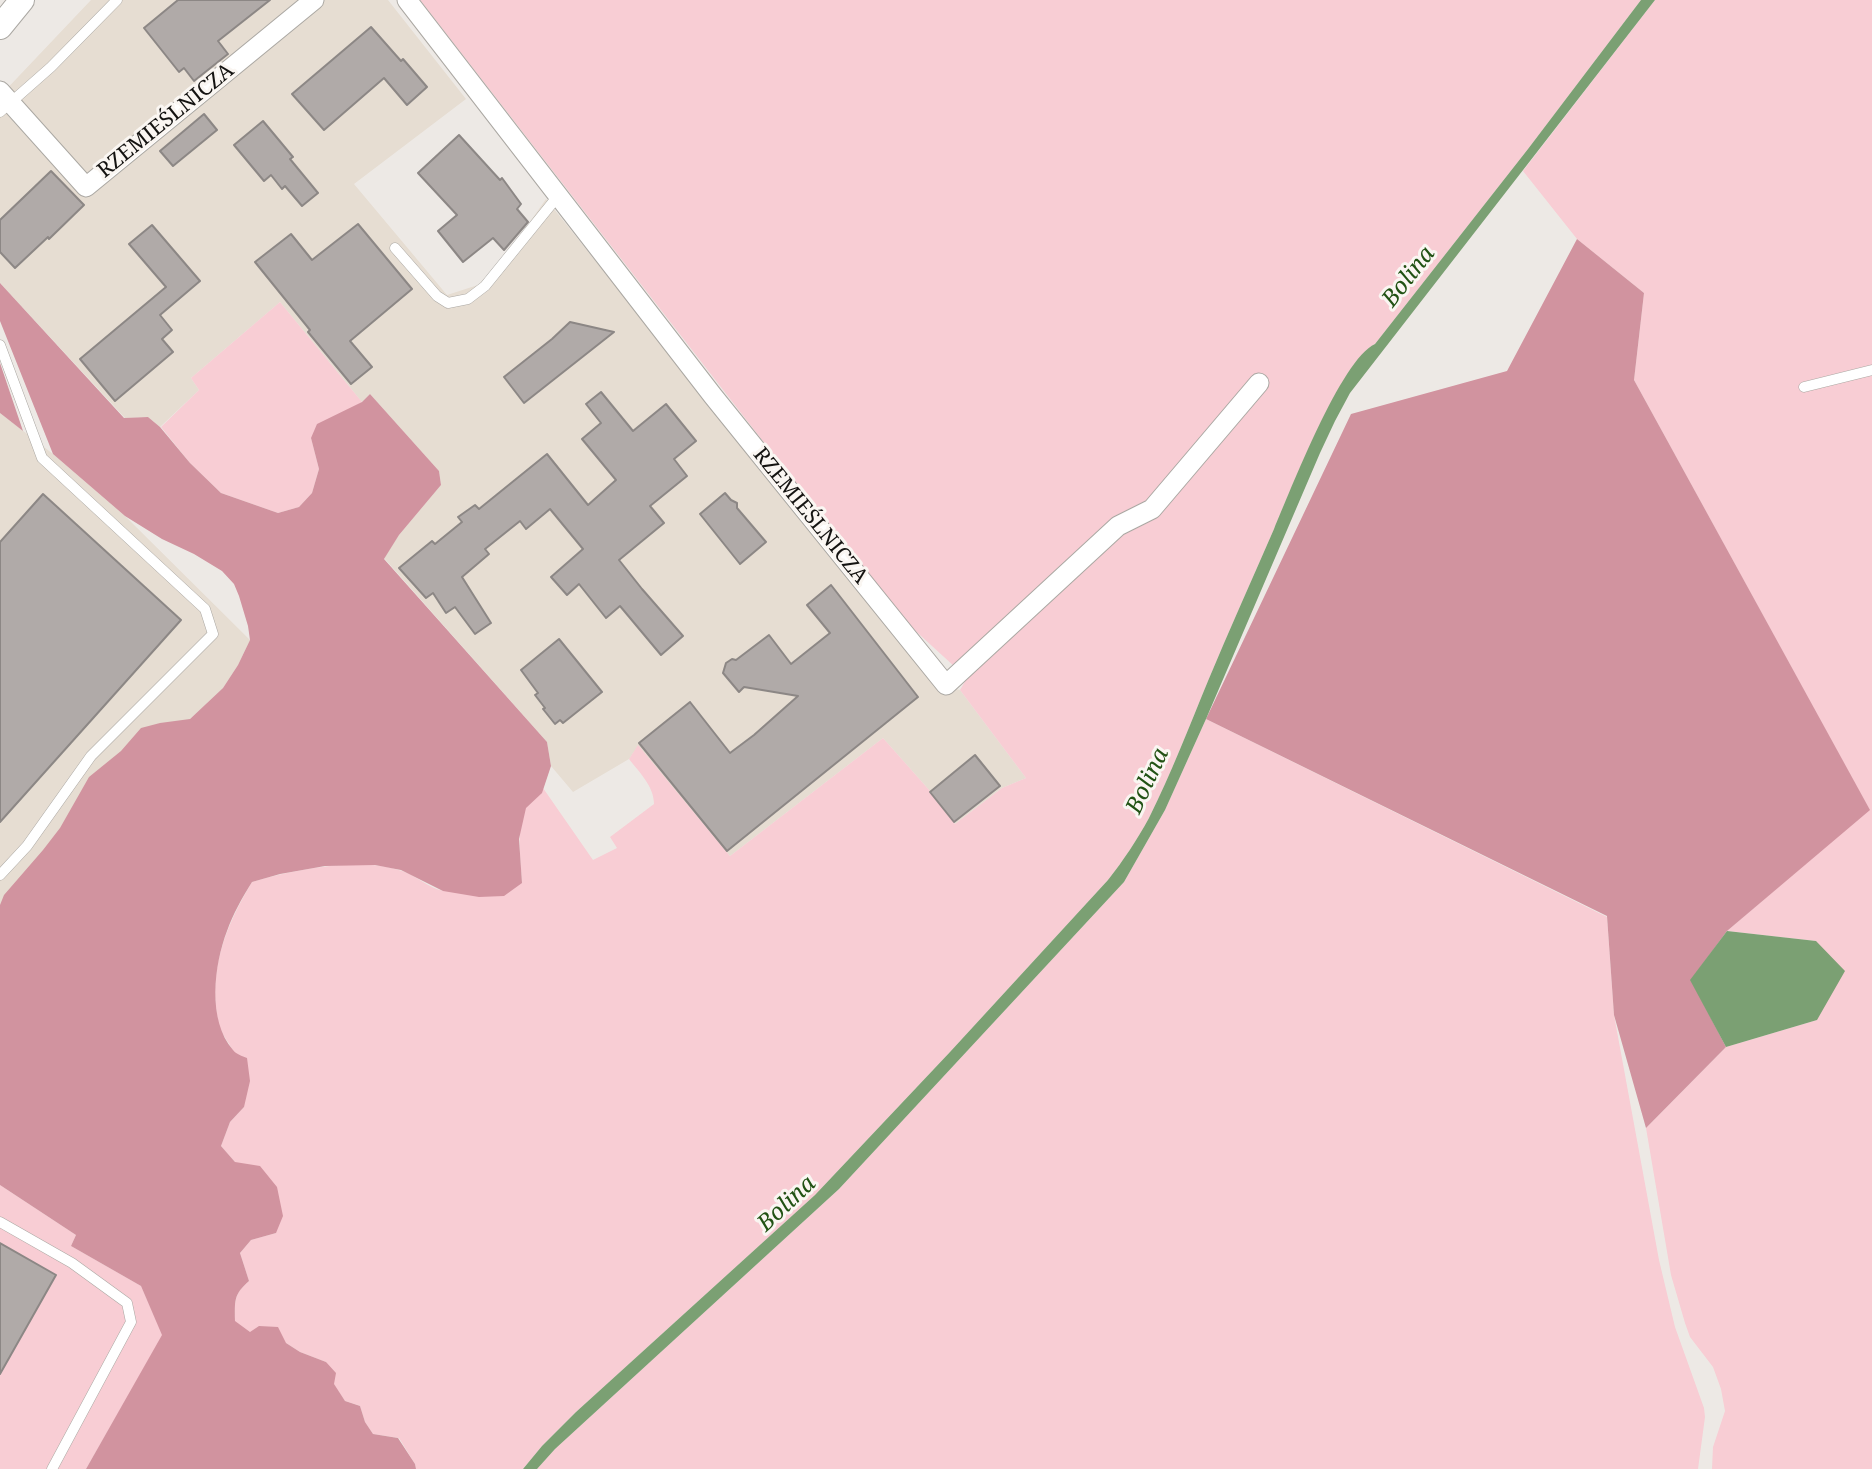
<!DOCTYPE html>
<meta charset="utf-8">
<style>
body{margin:0}
canvas{display:block;background:#ede9e5}
</style>
<canvas width="1872" height="1469"></canvas>
<script>
const context = document.querySelector('canvas').getContext('2d');
context.lineJoin = 'round';
function paint(path, color) { context.fillStyle = color; context.fill(path, 'evenodd'); }
function trace(path, color, width, dash) { context.strokeStyle = color; context.lineWidth = width; context.lineCap = dash ? 'butt' : 'round'; context.setLineDash(dash || []); context.stroke(path); }
function drawText(font, color, halo, rows, align = 'center') {
  context.font = font + ' "Noto Serif",serif'; context.lineWidth = 6; context.setLineDash([]); context.textBaseline = 'middle'; context.strokeStyle = halo; context.fillStyle = color; for (const [text, x, y, turn = 0] of rows) {
    context.save(); context.translate(x, y); context.rotate((+turn || 0) * Math.PI / 180); context.textAlign = isNaN(turn) ? turn : align; if (halo) context.strokeText(text, 0, 0); context.fillText(text, 0, 0); context.restore();
  }
}
paint(new Path2D(`
 M 91,0 L 388,0 L 466,99 L 354,184 L 447,295 L 478,285 L 504,259 L 546,199 L 934,685 L 960,690 L 1026,778 L 1002,788 L 955,824 L 930,791 L 883,738 L 730,856 L 638,746 L 629,759 L 573,792 L 551,766 L 547,742 L 384,558 L 399,535 L 441,485 L 439,471 L 370,394 L 362,402 L 280,302 L 191,378 L 199,390 L 160,427 L 148,417 L 125,418 L 0,283 L 0,96 Z
 M 0,413 L 53,454 L 125,516 L 250,640 L 238,665 L 223,688 L 190,719 L 0,936 Z`), '#e6ddd2');
paint(new Path2D(`
 M 420,0 L 1641,0 L 1528,149 L 1375,344 C 1342,359 1290,492 1274,529 C 1252,580 1229,630 1208,681 C 1189,727 1171,774 1149,818 C 1137,840 1123,861 1108,880 L 950,1052 L 815,1195 L 576,1412 L 542,1446 L 523,1469 L 416,1469 L 415,1464 L 399,1438 L 373,1434 L 365,1422 L 360,1406 L 345,1401 L 333,1384 L 326,1362 L 300,1352 L 286,1343 L 251,1333 L 235,1322 C 235,1301 233,1295 249,1281 L 240,1253 L 251,1240 L 276,1233 L 235,1162 L 221,1146 L 230,1122 L 244,1107 C 241,1090 240,1071 234,1054 C 231,1044 222,1036 219,1025 C 207,973 225,927 252,882 C 292,870 361,856 402,871 C 415,875 433,891 446,891 C 471,891 497,885 522,883 C 521,861 516,829 525,809 C 529,801 540,797 543,788 L 593,860 L 617,848 L 610,837 L 654,804 C 654,786 639,772 629,759 L 638,745 L 730,856 L 883,738 L 930,791 L 955,824 L 1002,788 L 1026,778 L 960,690 L 967,678 L 909,625 L 825,521 Z
 M 1655,0 L 1872,0 L 1872,1469 L 1712,1469 L 1713,1447 L 1725,1411 L 1721,1389 L 1713,1367 L 1690,1337 L 1685,1323 L 1671,1275 L 1646,1128 L 1726,1047 L 1817,1020 L 1816,941 L 1727,931 L 1869,809 L 1634,380 L 1644,293 L 1577,239 L 1523,171 Z
 M 280,302 L 362,402 L 348,410 L 311,438 L 319,469 L 312,493 L 299,507 L 278,513 L 221,493 L 190,463 L 161,427 L 199,390 L 191,378 Z
 M 1206,719 L 1607,917 L 1614,1015 L 1659,1260 L 1675,1327 L 1704,1408 L 1705,1417 L 1698,1469 L 537,1469 L 555,1449 L 839,1189 L 1124,882 L 1165,810 Z
 M 0,1185 L 76,1235 L 71,1246 L 141,1286 L 163,1335 L 86,1469 L 0,1469 Z`), '#f8cdd4');
paint(new Path2D(`
 M 1577,239 L 1644,293 L 1634,380 L 1870,810 L 1727,931 L 1691,980 L 1726,1047 L 1646,1128 L 1614,1015 L 1607,916 L 1206,719 L 1351,414 L 1507,371 Z
 M 0,283 L 124,418 L 148,417 L 160,427 L 190,463 L 221,493 L 278,513 L 299,507 L 312,493 L 319,469 L 311,438 L 317,424 L 362,402 L 370,394 L 439,471 L 441,485 L 399,535 L 384,559 L 547,742 L 551,766 L 542,793 L 526,808 L 519,839 L 522,883 L 504,896 L 479,897 L 443,891 L 401,870 L 375,865 L 325,866 L 280,874 L 252,882 C 242,898 233,914 227,931 C 214,965 207,1020 233,1050 C 236,1054 242,1056 247,1058 L 250,1081 L 244,1107 L 230,1122 L 221,1146 L 235,1162 L 260,1166 L 277,1187 L 283,1216 L 276,1233 L 251,1240 L 240,1253 L 249,1281 C 233,1295 235,1301 235,1321 L 250,1332 L 259,1326 L 278,1327 L 286,1343 L 300,1352 L 326,1362 L 336,1373 L 334,1384 L 345,1401 L 360,1406 L 365,1422 L 373,1434 L 398,1438 L 415,1464 L 416,1469 L 86,1469 L 162,1335 L 141,1286 L 71,1246 L 76,1235 L 0,1185 L 0,905 L 4,895 L 43,850 L 60,828 L 89,777 L 121,751 L 141,728 L 160,723 L 190,719 L 223,688 L 238,665 L 250,640 L 248,626 L 239,596 L 234,584 L 222,571 L 194,554 L 162,539 L 125,516 L 53,454 L 0,321 Z
 M 0,363 L 23,431 L 0,413 Z`), '#d1939f');
paint(new Path2D(`
 M 1641,0 L 1655,0 L 1350,393 L 1335,421 L 1320,453 L 1206,719 L 1165,810 L 1124,882 L 839,1189 L 555,1449 L 537,1469 L 523,1469 L 542,1446 L 576,1412 L 815,1195 L 950,1052 L 1108,880 C 1123,861 1137,840 1149,818 C 1171,774 1189,727 1208,681 C 1229,630 1252,580 1274,529 C 1290,492 1341,359 1375,344 L 1528,149 Z
 M 1727,931 L 1816,941 L 1845,971 L 1817,1020 L 1726,1047 L 1690,980 Z`), '#7ba073');
const building = new Path2D(`
 M 178,0 L 270,0 L 218,41 L 228,54 L 194,81 L 184,68 L 179,72 L 144,28 Z
 M 371,27 L 401,61 L 403,59 L 427,87 L 407,105 L 384,78 L 324,130 L 292,94 Z
 M 204,114 L 217,130 L 173,166 L 160,151 Z
 M 263,121 L 293,157 L 290,159 L 318,193 L 302,206 L 285,186 L 282,189 L 271,175 L 264,181 L 234,145 Z
 M 459,135 L 500,180 L 502,178 L 521,204 L 517,209 L 528,222 L 504,250 L 493,238 L 463,262 L 438,231 L 457,215 L 418,173 Z
 M 51,171 L 84,205 L 49,239 L 48,237 L 15,268 L 0,252 L 0,220 Z
 M 358,224 L 412,289 L 350,341 L 372,367 L 351,384 L 308,332 L 310,330 L 255,262 L 291,234 L 312,260 Z
 M 152,225 L 200,281 L 160,315 L 172,330 L 162,339 L 173,352 L 115,401 L 80,359 L 166,287 L 129,244 Z
 M 570,322 L 614,332 L 524,403 L 504,377 L 552,339 Z
 M 601,392 L 633,431 L 666,404 L 696,441 L 674,459 L 687,476 L 650,506 L 664,523 L 619,560 L 642,589 L 683,636 L 661,655 L 620,606 L 606,618 L 579,584 L 567,595 L 551,577 L 583,549 L 550,509 L 526,529 L 520,521 L 485,549 L 489,554 L 462,577 L 491,623 L 475,634 L 455,607 L 446,613 L 433,593 L 426,598 L 399,568 L 432,541 L 435,544 L 462,522 L 458,517 L 475,505 L 479,509 L 547,454 L 588,505 L 616,480 L 582,439 L 601,423 L 586,404 Z
 M 725,493 L 731,500 L 737,503 L 737,508 L 766,542 L 740,564 L 700,514 Z
 M 43,494 L 181,620 L 0,822 L 0,542 Z
 M 831,585 L 918,697 L 727,851 L 639,743 L 690,702 L 730,753 L 754,735 L 798,696 L 744,687 L 739,692 L 723,673 L 726,663 L 732,659 L 736,660 L 769,635 L 791,664 L 830,633 L 807,605 Z
 M 559,639 L 602,692 L 563,723 L 560,720 L 555,724 L 543,709 L 545,708 L 535,695 L 538,693 L 521,670 Z
 M 975,755 L 1000,786 L 954,822 L 930,792 Z
 M 0,1243 L 56,1275 L 0,1374 Z`);
paint(building, '#b0aaa8');
trace(building, '#8c8785', 2);
const service = new Path2D(`
 M 0,112 L 51,67 L 117,0
 M 395,248 L 437,296 L 448,303 L 468,299 L 485,286 L 558,196
 M 0,345 L 42,458 L 205,609 L 213,634 L 91,756 L 27,846 L 0,875
 M 1804,387 L 1872,370
 M 0,1222 L 72,1263 L 127,1303 L 131,1322 L 52,1469`);
const minor = new Path2D(`
 M 407,0 L 713,396 L 946,685 L 1118,526 L 1152,509 L 1259,383
 M 0,91 L 86,187 L 314,0`);
const tertiary = new Path2D(`
 M 0,27 L 22,0`);
trace(service, '#aba8a3', 11);
trace(minor, '#aba8a3', 21);
trace(tertiary, '#aba8a3', 26);
trace(service, '#fff', 10);
trace(minor, '#fff', 19);
trace(tertiary, '#fff', 24);
drawText('21px', '#141311', '#faf6f2', [
 ["RZEMIEŚLNICZA",166,121,-39],
 ["RZEMIEŚLNICZA",810,516,51]
]);
drawText('italic 23px', '#215214', '#faf6f2', [
 ["Bolina",1409,277,-52],
 ["Bolina",1148,781,-65],
 ["Bolina",787,1204,-43]
]);
</script>
